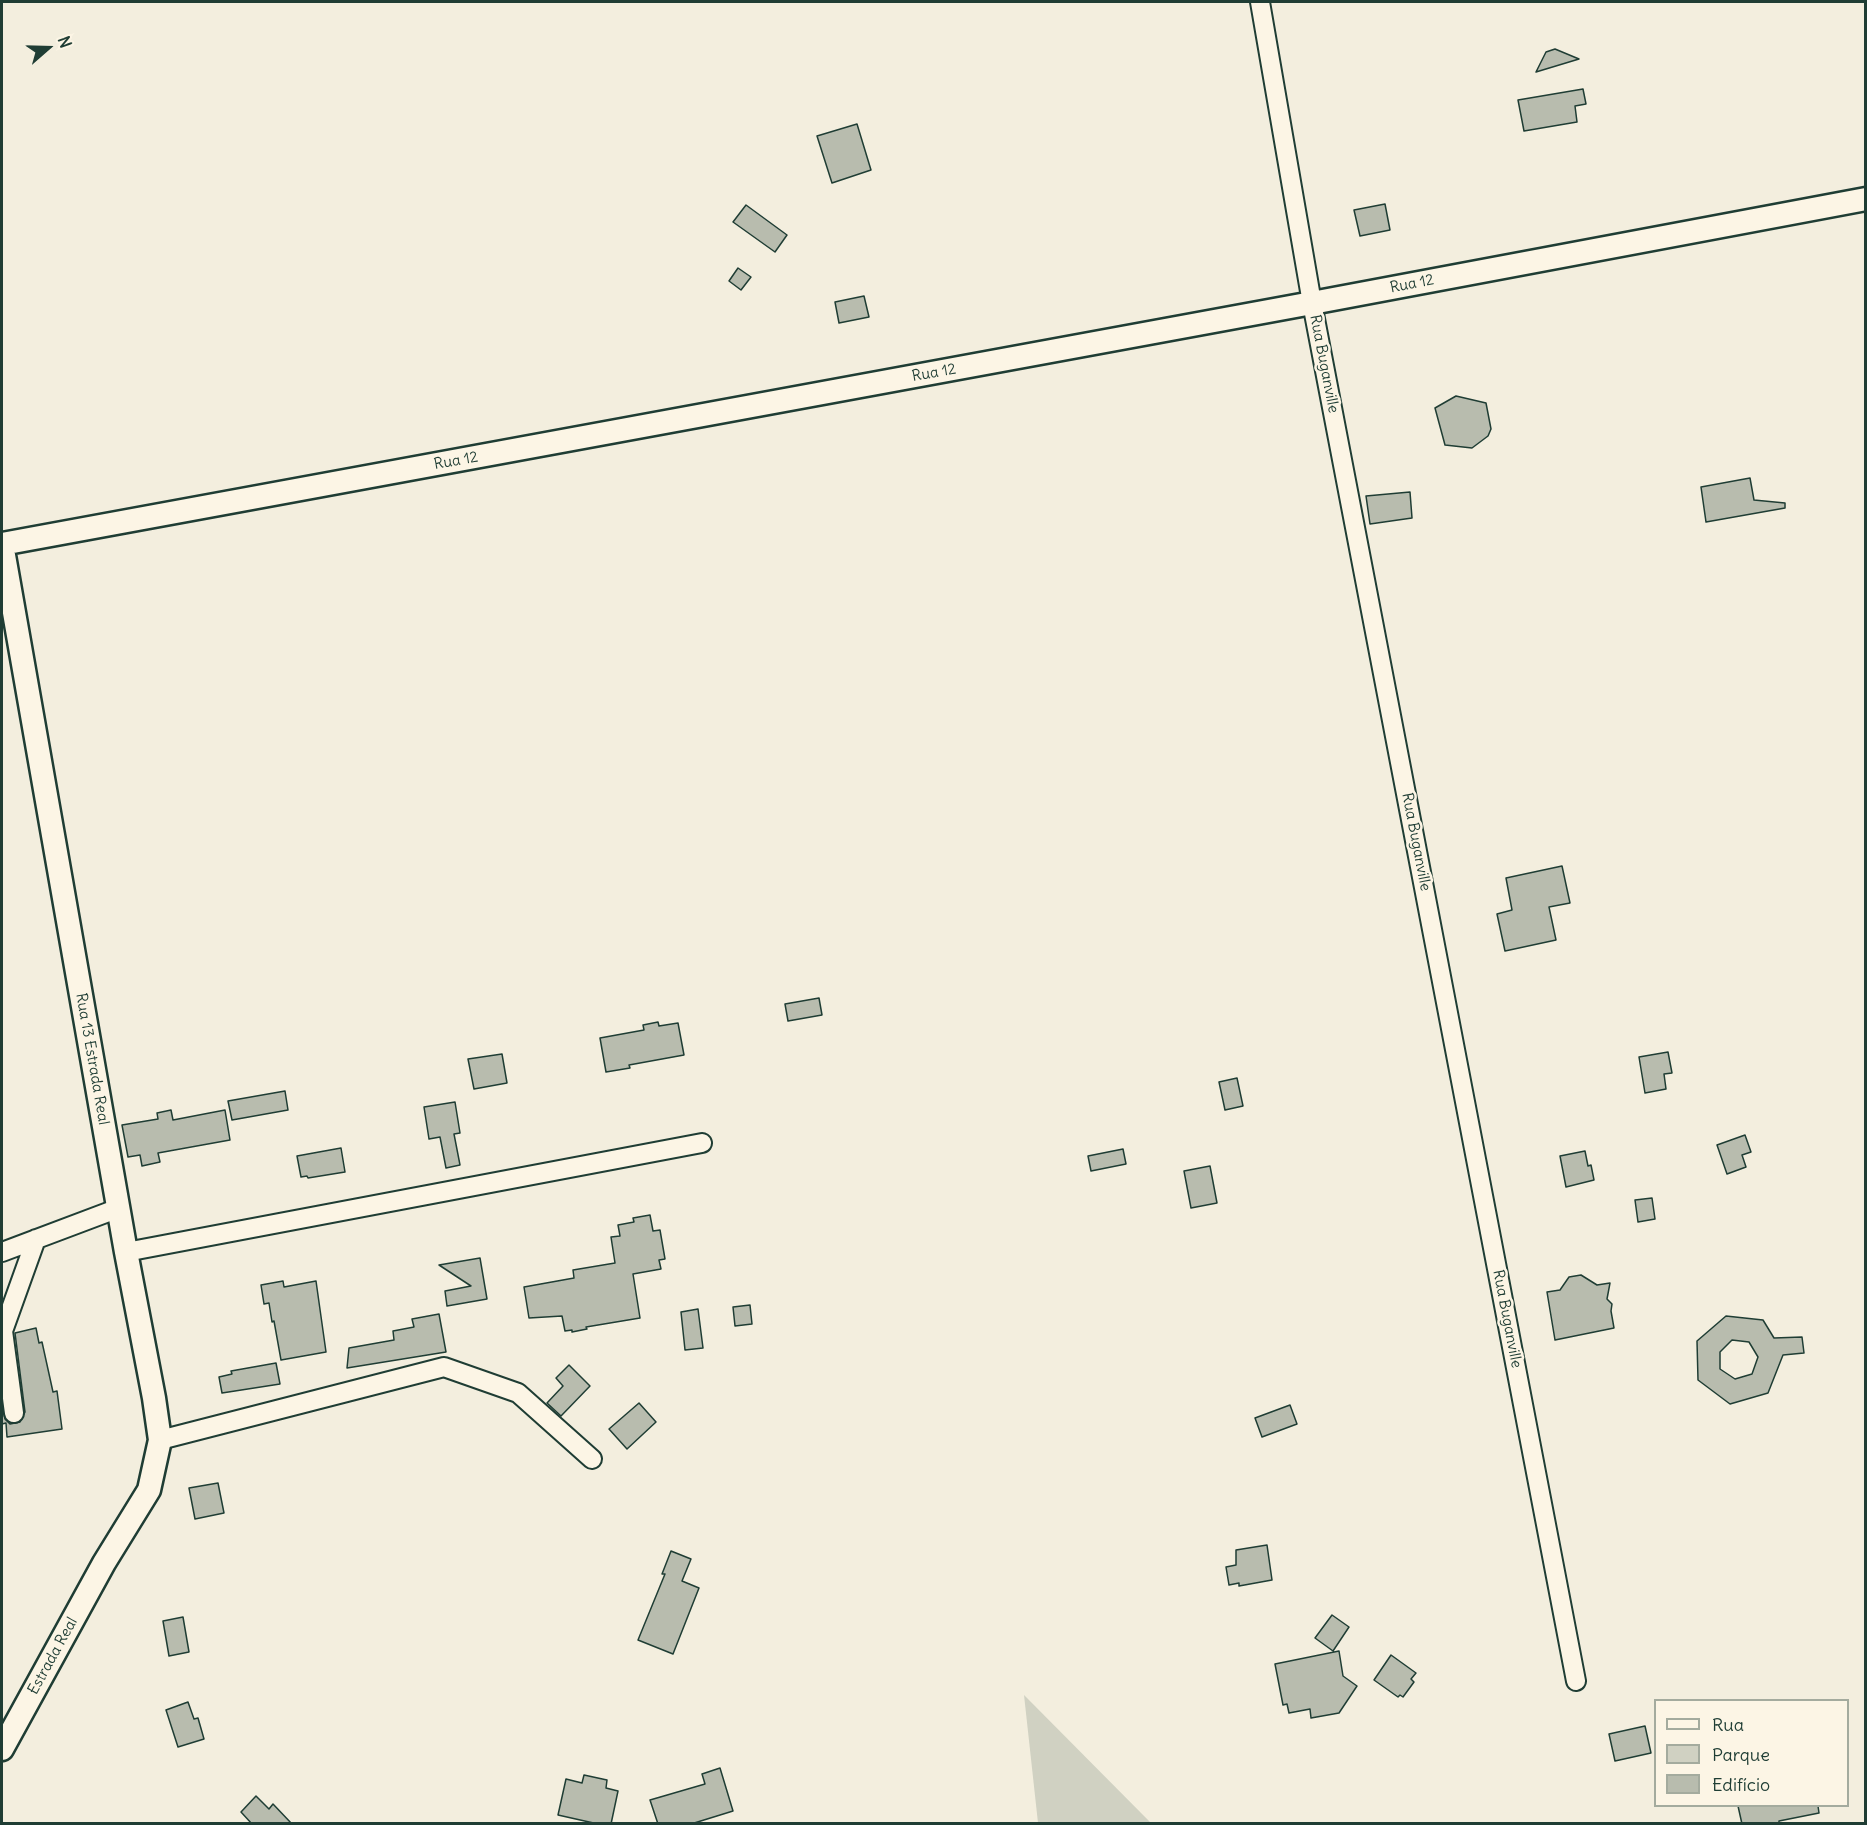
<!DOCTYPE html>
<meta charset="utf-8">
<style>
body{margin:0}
#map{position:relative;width:1867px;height:1825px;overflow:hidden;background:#f3eede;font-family:Delius,sans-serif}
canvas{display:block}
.frame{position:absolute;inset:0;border:3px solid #1f3d34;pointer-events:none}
.legend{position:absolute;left:1654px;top:1699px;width:195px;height:108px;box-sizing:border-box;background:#fcf5e5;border:2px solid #a4ab9e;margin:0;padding:8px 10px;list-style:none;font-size:18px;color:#1f3d34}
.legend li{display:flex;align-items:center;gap:12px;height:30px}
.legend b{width:30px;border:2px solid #a4ab9e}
.north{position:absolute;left:18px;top:18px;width:60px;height:60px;-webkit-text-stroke:4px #fcf5e5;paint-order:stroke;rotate:70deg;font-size:16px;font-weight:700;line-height:24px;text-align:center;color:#1f3d34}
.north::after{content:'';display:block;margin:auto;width:21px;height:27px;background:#1f3d34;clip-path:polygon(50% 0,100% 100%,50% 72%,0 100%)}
</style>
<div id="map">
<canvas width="1867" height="1825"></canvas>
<div class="frame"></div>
<ul class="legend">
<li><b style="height:8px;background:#fcf5e5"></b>Rua</li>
<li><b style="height:16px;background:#d0d1c2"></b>Parque</li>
<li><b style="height:16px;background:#b8bcae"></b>Edifício</li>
</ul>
<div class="north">N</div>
</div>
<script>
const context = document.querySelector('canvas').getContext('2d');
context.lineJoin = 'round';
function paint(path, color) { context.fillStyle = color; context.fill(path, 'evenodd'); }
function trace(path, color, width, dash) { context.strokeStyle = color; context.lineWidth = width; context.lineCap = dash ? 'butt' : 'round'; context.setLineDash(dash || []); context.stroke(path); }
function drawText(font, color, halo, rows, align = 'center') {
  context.font = font + ' Delius,sans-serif'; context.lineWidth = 5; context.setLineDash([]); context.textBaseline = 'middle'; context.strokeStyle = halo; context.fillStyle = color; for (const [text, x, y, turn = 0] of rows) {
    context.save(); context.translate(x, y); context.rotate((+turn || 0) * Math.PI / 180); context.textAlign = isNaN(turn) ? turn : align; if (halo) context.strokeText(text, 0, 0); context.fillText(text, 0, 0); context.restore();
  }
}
paint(new Path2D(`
 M 1024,1695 L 1151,1823 L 1038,1823 Z`), '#d0d1c2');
const building = new Path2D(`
 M 1555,49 L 1579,59 L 1536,72 L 1546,52 Z
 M 1583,89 L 1586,104 L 1575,106 L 1577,122 L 1524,131 L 1518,100 Z
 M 857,124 L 871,170 L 832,183 L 817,136 Z
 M 1385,204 L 1390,230 L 1360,236 L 1354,210 Z
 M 746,205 L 787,235 L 775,252 L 733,222 Z
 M 738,268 L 751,277 L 741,290 L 729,281 Z
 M 864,296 L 869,317 L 839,323 L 835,302 Z
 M 1456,396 L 1486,403 L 1491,429 L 1488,436 L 1472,448 L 1445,445 L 1435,408 Z
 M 1750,478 L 1754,500 L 1785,503 L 1785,508 L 1706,522 L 1701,487 Z
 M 1410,492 L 1412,518 L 1370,524 L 1366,496 Z
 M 1562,866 L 1570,903 L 1549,907 L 1556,940 L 1505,951 L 1497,914 L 1512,910 L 1506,878 Z
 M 819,998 L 822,1015 L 788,1021 L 785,1004 Z
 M 658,1022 L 659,1026 L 678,1023 L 684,1055 L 629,1065 L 630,1068 L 606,1072 L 600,1038 L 644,1030 L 643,1025 Z
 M 1668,1052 L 1672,1073 L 1664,1074 L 1666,1089 L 1645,1093 L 1639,1057 Z
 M 502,1054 L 507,1083 L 474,1089 L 468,1059 Z
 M 1237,1078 L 1243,1106 L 1225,1110 L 1219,1082 Z
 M 285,1091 L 288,1110 L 232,1120 L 228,1101 Z
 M 455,1102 L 460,1133 L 454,1134 L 460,1165 L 446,1168 L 440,1137 L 429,1139 L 424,1107 Z
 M 171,1110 L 173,1120 L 225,1110 L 230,1140 L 158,1153 L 160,1162 L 142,1166 L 140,1155 L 128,1157 L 122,1125 L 158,1119 L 157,1113 Z
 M 1745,1135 L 1751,1152 L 1742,1155 L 1746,1167 L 1727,1174 L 1717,1145 Z
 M 341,1148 L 345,1172 L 308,1178 L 307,1176 L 301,1177 L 297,1156 Z
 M 1123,1149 L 1126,1164 L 1091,1171 L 1088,1156 Z
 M 1585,1151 L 1588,1166 L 1591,1165 L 1594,1180 L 1566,1187 L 1560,1156 Z
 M 1210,1166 L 1217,1203 L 1191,1208 L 1184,1171 Z
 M 1652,1198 L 1655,1219 L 1638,1222 L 1635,1200 Z
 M 650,1215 L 653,1231 L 660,1230 L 665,1259 L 659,1260 L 661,1269 L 633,1274 L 640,1318 L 586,1327 L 587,1329 L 572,1332 L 572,1330 L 565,1331 L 562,1316 L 529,1318 L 524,1287 L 574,1278 L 573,1270 L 615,1263 L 611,1237 L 620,1236 L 618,1225 L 634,1222 L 633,1218 Z
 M 480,1258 L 487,1299 L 447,1306 L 445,1291 L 471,1286 L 439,1265 Z
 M 1581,1275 L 1597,1285 L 1610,1283 L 1607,1299 L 1612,1304 L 1611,1311 L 1614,1328 L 1555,1340 L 1547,1292 L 1560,1290 L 1569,1277 Z
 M 283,1281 L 284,1287 L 316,1281 L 326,1352 L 281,1360 L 274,1321 L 272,1322 L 269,1303 L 264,1304 L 261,1285 Z
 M 750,1305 L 752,1324 L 735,1326 L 733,1307 Z
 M 698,1309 L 703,1348 L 685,1350 L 681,1312 Z
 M 439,1314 L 446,1352 L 347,1368 L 349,1348 L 394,1340 L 393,1331 L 414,1327 L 412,1319 Z
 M 1726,1316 L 1763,1320 L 1774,1338 L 1802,1337 L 1804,1353 L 1783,1355 L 1768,1393 L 1730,1404 L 1698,1380 L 1697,1341 ZM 1732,1340 L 1749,1342 L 1758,1357 L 1752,1374 L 1735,1379 L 1720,1369 L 1720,1352 Z
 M 36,1328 L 39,1343 L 42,1342 L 53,1392 L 57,1391 L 62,1429 L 7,1437 L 6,1423 L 2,1424 L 2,1404 L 5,1419 L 10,1424 L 20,1422 L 25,1412 L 15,1333 Z
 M 276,1363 L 280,1384 L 222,1393 L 219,1377 L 232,1374 L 231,1371 Z
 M 569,1365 L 590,1386 L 561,1416 L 547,1403 L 563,1386 L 556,1378 Z
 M 639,1403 L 656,1422 L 627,1449 L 609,1429 Z
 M 1290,1405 L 1297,1424 L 1262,1437 L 1255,1418 Z
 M 218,1483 L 224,1513 L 195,1519 L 189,1488 Z
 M 1267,1545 L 1272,1580 L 1239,1586 L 1239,1583 L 1229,1585 L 1226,1567 L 1236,1565 L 1236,1550 Z
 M 671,1551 L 691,1559 L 682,1581 L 699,1588 L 673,1654 L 638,1640 L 665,1574 L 662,1574 Z
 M 1332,1615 L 1349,1627 L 1333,1651 L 1315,1638 Z
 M 183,1617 L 189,1652 L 169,1656 L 163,1621 Z
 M 1339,1651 L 1343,1676 L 1357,1686 L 1339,1713 L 1311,1718 L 1310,1709 L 1289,1713 L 1287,1704 L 1283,1705 L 1275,1664 Z
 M 1391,1655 L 1416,1673 L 1411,1679 L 1414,1682 L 1403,1697 L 1400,1695 L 1398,1697 L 1374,1680 Z
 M 188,1702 L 194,1719 L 198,1718 L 204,1739 L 178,1747 L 166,1710 Z
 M 1645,1726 L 1651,1753 L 1615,1761 L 1609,1734 Z
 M 720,1768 L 733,1811 L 691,1824 L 658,1824 L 650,1800 L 705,1784 L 702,1774 Z
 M 584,1775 L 607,1780 L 606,1788 L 618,1791 L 611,1824 L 598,1824 L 558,1815 L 566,1779 L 582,1783 Z
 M 256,1796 L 269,1809 L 273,1804 L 292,1824 L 252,1824 L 241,1812 Z
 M 1738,1806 L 1818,1806 L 1819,1813 L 1779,1821 L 1779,1824 L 1742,1824 Z`);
paint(building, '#b8bcae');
trace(building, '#1f3d34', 1.5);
const minor = new Path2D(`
 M 1260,2 L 1312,303 L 1576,1681
 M 2,1252 L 119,1208
 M 126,1252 L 702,1143
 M 14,1413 L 3,1331 L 36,1239
 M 160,1440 L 444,1367 L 518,1393 L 592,1459`);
const tertiary = new Path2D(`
 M 2,544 L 1312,303 L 1866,199
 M 2,544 L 126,1252 L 154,1398 L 160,1440 L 149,1490 L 104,1563 L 2,1749`);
trace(minor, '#1f3d34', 22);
trace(tertiary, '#1f3d34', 27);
trace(minor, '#fcf5e5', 18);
trace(tertiary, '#fcf5e5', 22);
drawText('15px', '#1f3d34', '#fcf5e5', [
 ["Rua 12",1412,284,-11],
 ["Rua Buganville",1324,364,79],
 ["Rua 12",934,373,-10],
 ["Rua 12",456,461,-10],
 ["Rua Buganville",1416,842,79],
 ["Rua 13 Estrada Real",92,1059,80],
 ["Rua Buganville",1507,1319,79],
 ["Estrada Real",53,1656,-61]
]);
</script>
